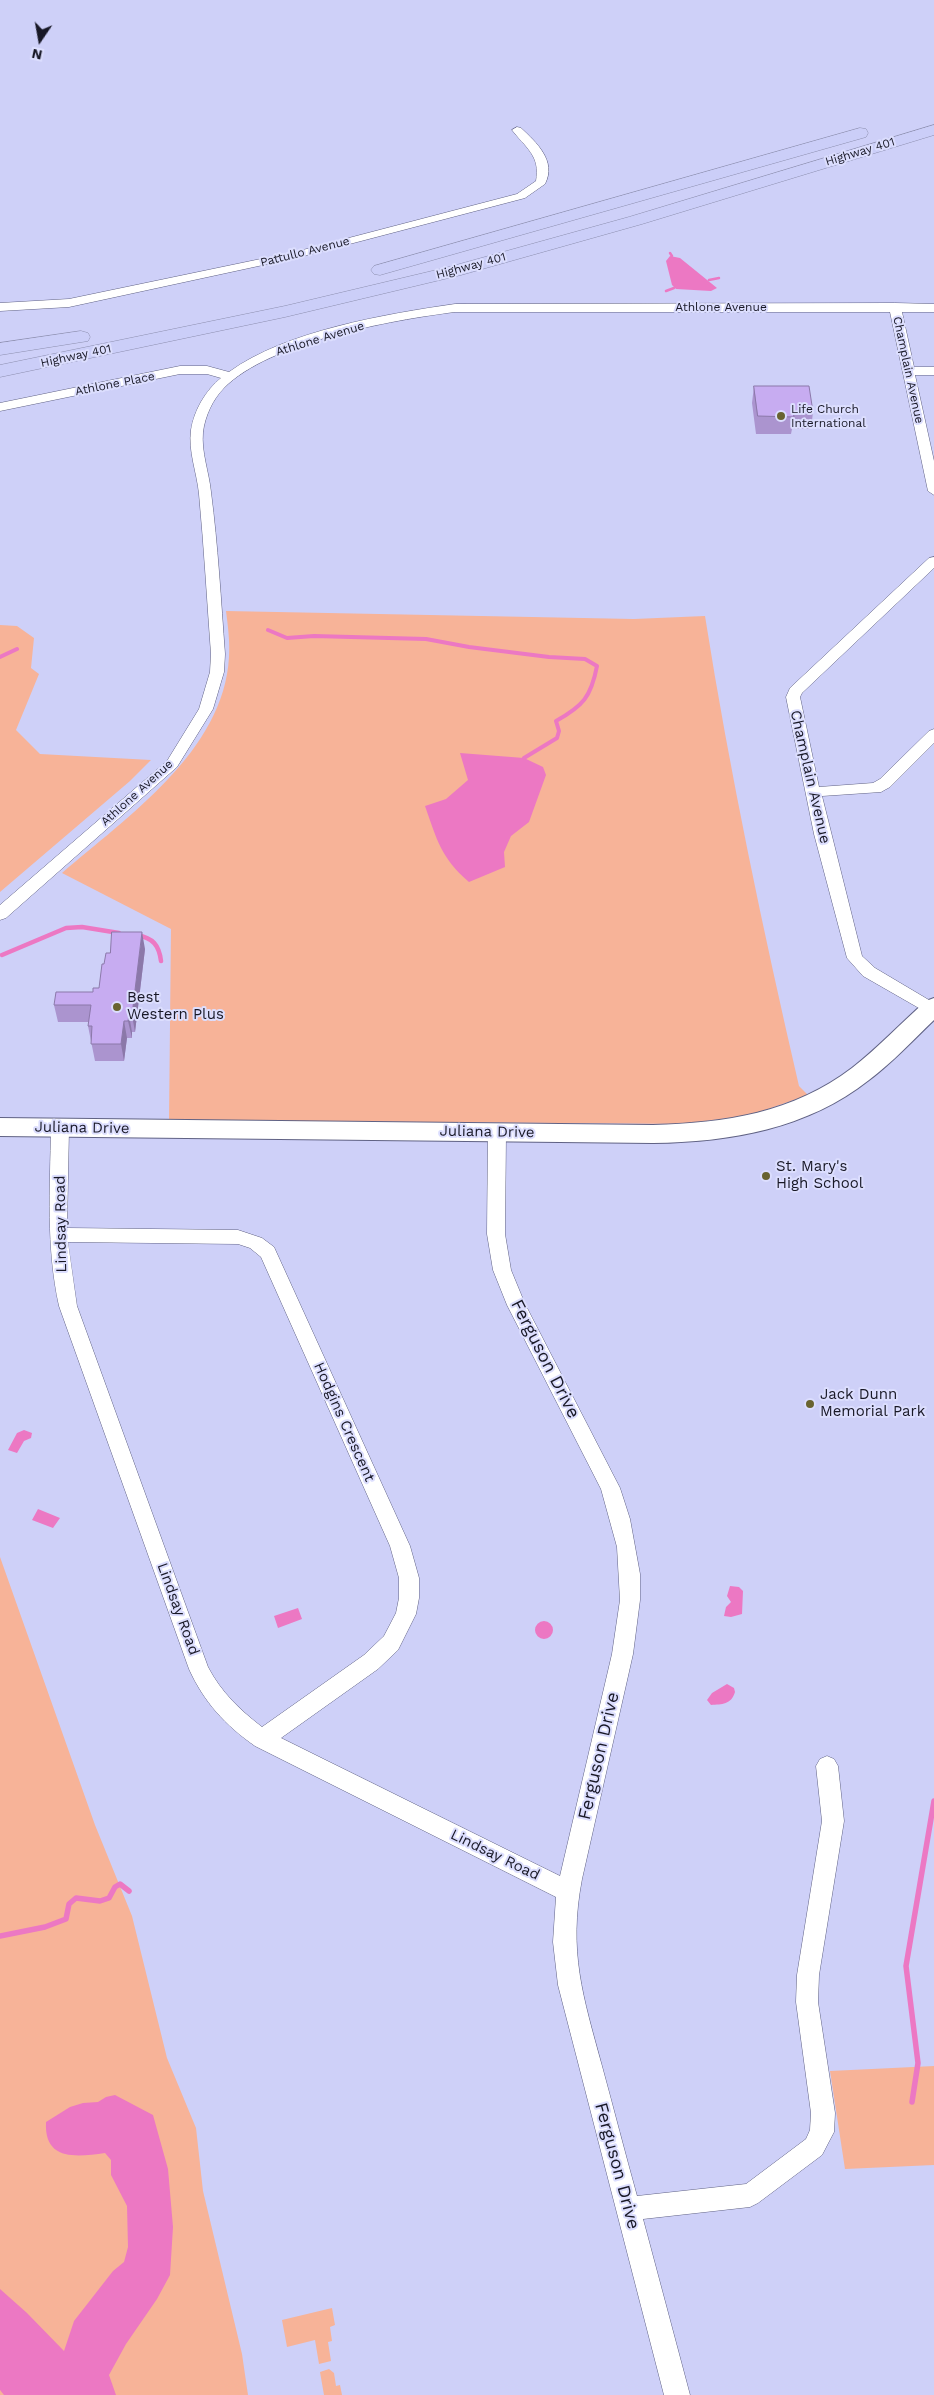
<!DOCTYPE html>
<style>
body{margin:0}
#map{position:relative;width:934px;height:2395px;overflow:hidden;background:#ced0f8;font-family:"Work Sans",sans-serif}
canvas{display:block}
.north{position:absolute;left:15px;top:15px;width:50px;height:50px;-webkit-text-stroke:4px #dcdefe;paint-order:stroke;rotate:192deg;font-size:14px;font-weight:700;line-height:20px;text-align:center;color:#181826}
.north::after{content:'';display:block;margin:auto;width:18px;height:22px;background:#181826;clip-path:polygon(50% 0,100% 100%,50% 72%,0 100%)}
</style>
<div id="map">
<canvas width="934" height="2395"></canvas>
<div class="north">N</div>
</div>
<script>
const context = document.querySelector('canvas').getContext('2d');
context.lineJoin = 'round';
function paint(path, color) { context.fillStyle = color; context.fill(path, 'evenodd'); }
function trace(path, color, width, dash) { context.strokeStyle = color; context.lineWidth = width; context.lineCap = dash ? 'butt' : 'round'; context.setLineDash(dash || []); context.stroke(path); }
function drawText(font, color, halo, rows, align = 'center') {
  context.font = font + ' "Work Sans",sans-serif'; context.lineWidth = 4; context.setLineDash([]); context.textBaseline = 'middle'; context.strokeStyle = halo; context.fillStyle = color; for (const [text, x, y, turn = 0] of rows) {
    context.save(); context.translate(x, y); context.rotate((+turn || 0) * Math.PI / 180); context.textAlign = isNaN(turn) ? turn : align; if (halo) context.strokeText(text, 0, 0); context.fillText(text, 0, 0); context.restore();
  }
}
paint(new Path2D(`
 M 226,611 L 634,619 L 705,616 C 730,774 763,930 799,1086 L 808,1095 L 751,1115 L 684,1124 L 169,1120 L 171,929 L 62,873 C 127,817 224,751 229,657 C 230,642 228,626 226,611 Z
 M 0,625 L 17,626 L 34,638 L 31,668 L 39,674 L 16,730 L 40,754 L 151,760 L 130,781 L 0,892 Z
 M 0,1557 L 95,1825 L 132,1916 L 167,2058 L 196,2128 L 203,2191 L 242,2354 L 248,2395 L 0,2395 Z
 M 934,2066 L 934,2165 L 845,2169 L 830,2071 Z
 M 332,2308 L 335,2325 L 330,2327 L 332,2341 L 328,2342 L 331,2361 L 319,2364 L 315,2340 L 287,2347 L 282,2320 Z
 M 329,2369 L 334,2373 L 336,2386 L 340,2385 L 342,2395 L 324,2395 L 320,2372 Z`), '#f7b398');
paint(new Path2D(`
 M 670,256 L 680,258 L 717,288 L 711,291 L 676,289 L 672,285 L 666,261 Z
 M 460,753 L 524,758 L 543,767 L 546,775 L 529,822 L 511,836 L 504,852 L 505,867 L 469,882 C 441,858 437,840 425,806 L 446,799 L 468,780 Z
 M 24,1430 L 32,1433 L 31,1438 L 24,1441 L 17,1453 L 8,1450 L 17,1433 Z
 M 38,1509 L 60,1518 L 53,1528 L 32,1520 Z
 M 730,1586 L 739,1587 L 743,1591 L 742,1614 L 731,1617 L 724,1616 L 726,1607 L 731,1602 L 727,1596 Z
 M 298,1608 L 302,1619 L 278,1628 L 274,1616 Z
 M535 1630a9 9 0 1 1 18 0a9 9 0 1 1-18 0Z
 M 727,1684 L 734,1688 L 735,1692 C 731,1705 722,1704 711,1705 L 707,1700 L 712,1693 Z
 M 115,2095 L 153,2115 L 168,2169 L 173,2227 L 170,2275 L 157,2299 L 126,2344 L 109,2375 L 116,2395 L 4,2395 L 0,2390 L 0,2289 L 27,2313 L 64,2351 L 74,2321 L 113,2271 L 124,2262 L 128,2247 L 127,2206 L 111,2175 L 111,2160 L 105,2153 C 76,2157 44,2161 46,2122 L 70,2107 L 83,2103 L 98,2102 L 106,2097 Z`), '#ec78c3');
trace(new Path2D(`
 M 670,253 L 672,256
 M 709,280 L 719,278
 M 666,291 L 674,288`), '#ec78c3', 2.5);
trace(new Path2D(`
 M 268,630 L 287,638 L 314,636 L 426,639 L 469,647 L 549,657 L 585,659 L 597,666 C 591,697 583,706 556,721 L 559,731 L 557,738 L 524,758
 M 0,657 L 17,649`), '#ec78c3', 4);
trace(new Path2D(`
 M 137,935 C 153,938 159,945 161,961
 M 2,955 L 66,928 L 82,927 L 119,933`), '#ec78c3', 4.5);
trace(new Path2D(`
 M 0,1936 L 45,1927 L 66,1919 L 69,1904 L 76,1898 L 100,1901 L 109,1898 L 115,1887 L 120,1884 L 129,1891
 M 912,2102 L 918,2063 L 906,1966 L 934,1801`), '#ec78c3', 5.5);
const street = new Path2D(`
 M 517,127 L 521,128 C 536,142 557,161 545,184 L 525,198 L 300,257 L 69,307 L 0,311 L 0,303 L 69,299 L 299,251 L 517,194 L 536,181 C 541,156 525,147 512,130 Z
 M 895,303 L 934,304 L 934,312 L 902,312 L 914,367 L 934,367 L 934,375 L 915,375 L 934,461 L 934,495 L 928,491 L 890,312 L 455,312 C 392,320 269,342 224,388 C 213,399 205,416 203,432 C 201,452 209,472 211,492 C 218,546 221,600 225,654 L 224,672 L 213,709 L 177,767 L 6,918 L 0,920 L 0,905 L 167,761 L 199,709 L 210,672 L 211,654 C 207,601 204,547 199,494 C 197,473 188,451 191,430 C 194,410 206,390 221,378 L 207,374 L 180,374 L 0,411 L 0,403 L 180,366 L 207,366 L 229,372 C 285,331 386,314 455,304 Z
 M 934,557 L 934,568 L 802,693 L 800,697 L 819,787 L 873,783 L 880,779 L 929,731 L 934,729 L 934,743 L 890,787 L 881,792 L 822,796 L 862,956 L 875,968 L 934,1003 L 934,1014 L 931,1015 L 863,976 L 847,958 L 814,834 L 786,697 L 790,688 L 929,558 Z
 M 60,1121 L 66,1123 L 69,1128 L 67,1228 L 238,1230 L 262,1238 L 274,1247 L 410,1546 L 419,1578 L 419,1598 L 416,1614 L 398,1650 L 378,1669 L 281,1738 L 560,1876 L 612,1654 L 620,1600 L 617,1547 L 601,1489 L 507,1305 L 493,1270 L 487,1234 L 488,1132 L 491,1127 L 497,1125 L 503,1127 L 506,1132 L 505,1234 L 511,1270 L 525,1304 L 620,1488 L 630,1519 L 640,1574 L 640,1600 L 633,1654 L 582,1879 C 568,1952 583,1996 602,2066 C 614,2110 625,2153 637,2196 L 746,2184 L 806,2139 L 810,2130 L 811,2113 L 796,2002 L 797,1975 L 822,1821 L 816,1766 L 820,1759 L 827,1756 L 834,1759 L 838,1766 L 844,1821 L 819,1975 L 818,2002 L 835,2113 L 834,2132 L 822,2155 L 758,2203 L 750,2207 L 643,2219 L 690,2395 L 664,2395 L 558,1985 L 553,1942 L 556,1897 L 255,1746 C 225,1725 204,1702 189,1669 L 59,1306 C 46,1247 50,1188 51,1128 L 54,1123 ZM 68,1242 L 238,1244 L 250,1248 L 261,1257 L 390,1546 L 399,1578 L 399,1598 L 396,1613 L 384,1636 L 364,1655 L 262,1727 C 240,1710 221,1692 208,1667 L 77,1306 Z`);
const secondary = new Path2D(`
 M 934,998 L 934,1020 C 913,1040 893,1062 869,1080 C 807,1129 730,1142 653,1143 L 0,1136 L 0,1118 L 653,1125 C 725,1123 793,1113 852,1068 C 878,1048 901,1023 926,1001 Z`);
const highway = new Path2D(`
 M 934,125 L 934,135 L 642,224 L 461,275 L 285,317 L 0,377 L 0,365 L 285,306 L 449,267 L 629,217 Z
 M 860,128 L 866,129 L 868,133 L 866,137 L 380,275 L 374,274 L 371,270 L 374,266 Z
 M 81,331 L 88,333 L 90,337 L 88,341 L 0,355 L 0,343 Z`);
trace(street, '#606284', 1);
trace(secondary, '#606284', 2);
trace(highway, '#8c8eae', 1);
paint(street, '#fff');
paint(secondary, '#fff');
paint(highway, '#cbcef8');
paint(new Path2D(`
 M 754,386 L 813,412 L 811,429 L 792,429 L 791,434 L 756,434 L 752,403 Z
 M 145,949 L 135,1032 L 132,1032 L 132,1038 L 127,1038 L 124,1061 L 95,1061 L 88,1026 L 89,1022 L 58,1022 L 54,1005 L 93,992 L 99,988 Z`), '#ab94cf');
paint(new Path2D(`
 M 142,932 L 145,949 L 135,1032 L 132,1015 Z
 M 129,1015 L 132,1032 L 132,1038 L 128,1021 Z
 M 124,1021 L 127,1038 L 124,1061 L 121,1044 Z`), '#8b78a9');
const building = new Path2D(`
 M 754,386 L 809,386 L 813,412 L 793,411 L 794,417 L 758,416 Z
 M 112,932 L 142,932 L 132,1015 L 129,1015 L 128,1021 L 124,1021 L 121,1044 L 91,1044 L 92,1026 L 88,1026 L 91,1005 L 54,1005 L 56,992 L 93,992 L 93,988 L 99,988 L 102,964 L 104,964 L 106,953 L 110,953 Z`);
paint(building, '#c7acf1');
trace(building, '#8b78a9', 1);
for (const [x, y, r, color] of [
 [781,416,5,"#696330"],
 [117,1007,5,"#696330"],
 [766,1176,5,"#696330"],
 [810,1404,5,"#696330"]
]) { const dot = new Path2D(); dot.arc(x, y, r, 0, 2 * Math.PI); context.fillStyle = color; context.fill(dot); trace(dot, '#dcdefe', 2); }
drawText('12px', '#181826', '#dcdefe', [
 ["Highway 401",860,152,-17],
 ["Pattullo Avenue",305,252,-14],
 ["Highway 401",471,266,-15],
 ["Athlone Avenue",721,307],
 ["Athlone Avenue",320,339,-17],
 ["Highway 401",76,356,-12],
 ["Champlain Avenue",908,370,78],
 ["Athlone Place",115,384,-11],
 ["Athlone Avenue",137,793,-42]
]);
drawText('12px', '#181826', '#dcdefe', [
 ["Life Church",791,409],
 ["International",791,423]
], 'left');
drawText('15px', '#181826', '#dcdefe', [
 ["Champlain Avenue",810,777,77],
 ["Juliana Drive",82,1128,1],
 ["Juliana Drive",487,1132,1],
 ["Lindsay Road",61,1224,-91],
 ["Hodgins Crescent",344,1422,66],
 ["Lindsay Road",178,1609,70],
 ["Lindsay Road",495,1855,26]
]);
drawText('15px', '#181826', '#dcdefe', [
 ["Best",127,998],
 ["Western Plus",127,1015],
 ["St. Mary's",776,1167],
 ["High School",776,1184],
 ["Jack Dunn",820,1395],
 ["Memorial Park",820,1412]
], 'left');
drawText('18px', '#181826', '#dcdefe', [
 ["Ferguson Drive",545,1359,63],
 ["Ferguson Drive",599,1756,-77],
 ["Ferguson Drive",617,2166,75]
]);
</script>
